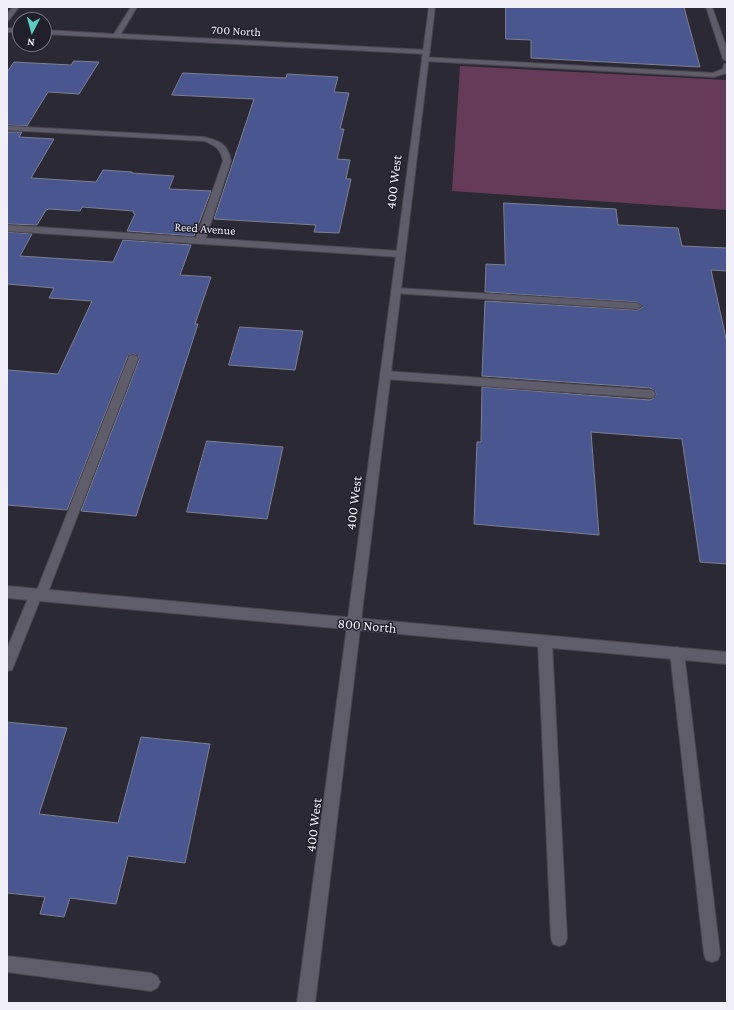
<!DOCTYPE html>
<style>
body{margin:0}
#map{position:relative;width:734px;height:1010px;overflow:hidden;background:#2b2934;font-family:"Crimson Pro",serif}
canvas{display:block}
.frame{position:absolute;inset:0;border:8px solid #f0eef6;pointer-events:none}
.north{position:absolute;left:12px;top:12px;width:40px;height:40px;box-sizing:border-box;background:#211f2a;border:1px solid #74727c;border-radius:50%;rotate:186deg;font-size:11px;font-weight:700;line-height:16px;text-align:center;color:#f0eef6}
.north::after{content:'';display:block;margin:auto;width:14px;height:18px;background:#57cec2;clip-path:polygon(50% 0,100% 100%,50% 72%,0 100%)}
</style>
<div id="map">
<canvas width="734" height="1010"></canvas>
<div class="frame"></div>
<div class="north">N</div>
</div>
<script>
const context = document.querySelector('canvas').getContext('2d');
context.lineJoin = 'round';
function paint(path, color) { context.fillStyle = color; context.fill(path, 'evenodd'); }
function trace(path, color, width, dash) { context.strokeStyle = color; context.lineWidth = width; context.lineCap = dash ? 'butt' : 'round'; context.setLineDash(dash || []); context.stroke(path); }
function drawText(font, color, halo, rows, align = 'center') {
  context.font = font + ' "Crimson Pro",serif'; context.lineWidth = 3; context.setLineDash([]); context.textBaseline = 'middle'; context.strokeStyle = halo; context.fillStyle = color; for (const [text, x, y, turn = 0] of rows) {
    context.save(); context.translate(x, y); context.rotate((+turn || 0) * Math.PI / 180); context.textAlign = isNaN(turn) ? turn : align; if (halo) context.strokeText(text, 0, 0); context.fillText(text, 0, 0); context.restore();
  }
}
paint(new Path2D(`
 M 460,66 L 727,80 L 727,210 L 452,191 Z`), '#653b59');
const building = new Path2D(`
 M 506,7 L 684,7 L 700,67 L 531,58 L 531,40 L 506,39 Z
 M 74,61 L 99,62 L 79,94 L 48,92 L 27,126 L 7,125 L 7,72 L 14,62 L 71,65 Z
 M 183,73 L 286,78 L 287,74 L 338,77 L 334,92 L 349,93 L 340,129 L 344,129 L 337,159 L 350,160 L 346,179 L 351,179 L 339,233 L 314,232 L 316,225 L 214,219 L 254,99 L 172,95 Z
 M 7,132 L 22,132 L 19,137 L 54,139 L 31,178 L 96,182 L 103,170 L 132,172 L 132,173 L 174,176 L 169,189 L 211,191 L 194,236 L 127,231 L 135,214 L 133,213 L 134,211 L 82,207 L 80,211 L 49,209 L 46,210 L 37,225 L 7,224 Z
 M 504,203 L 616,209 L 618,225 L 678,228 L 682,246 L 727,248 L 727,271 L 711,270 L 727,343 L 727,564 L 700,562 L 682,439 L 591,432 L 599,535 L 474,524 L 477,442 L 481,442 L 482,387 L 650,400 L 654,398 L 656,394 L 655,391 L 650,388 L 482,376 L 485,301 L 637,310 L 643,307 L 637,302 L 485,292 L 486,264 L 505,265 Z
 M 7,232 L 32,234 L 20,256 L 113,262 L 123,240 L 191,245 L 180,275 L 211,277 L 195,324 L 198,324 L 136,516 L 81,511 L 139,360 L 138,356 L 133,354 L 128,356 L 67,510 L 7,505 L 7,370 L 58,374 L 92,301 L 49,298 L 54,288 L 7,284 Z
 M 240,327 L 303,331 L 295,370 L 229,365 Z
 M 207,441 L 283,447 L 267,519 L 187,512 Z
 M 7,722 L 67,728 L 39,814 L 118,823 L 141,737 L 210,744 L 185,863 L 128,856 L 116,904 L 70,898 L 64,917 L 40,914 L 45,897 L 7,893 Z`);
paint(building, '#4a5690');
trace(building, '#7d818f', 1);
const service = new Path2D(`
 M 13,7 L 19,7 L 9,20 L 7,21 L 7,14 Z
 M 706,7 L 712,7 L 727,49 L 727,61 L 723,59 Z
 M 422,57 L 713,73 L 723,69 L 724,64 L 727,64 L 727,73 L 714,77 L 425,61 L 422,61 Z
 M 7,126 L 204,137 C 220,141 228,144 231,161 L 205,241 L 200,244 L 195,241 L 223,161 C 221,149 215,145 204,141 L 7,130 Z
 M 396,288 L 637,303 L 642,306 L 637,309 L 393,293 L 391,291 Z
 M 133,355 L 137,356 L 138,359 L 47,595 L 46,599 L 40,600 L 12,670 L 7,671 L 7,649 L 31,591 L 37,590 L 128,359 L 129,356 Z
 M 385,371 L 650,390 L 654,391 L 655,394 L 654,397 L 650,398 L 385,379 L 381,378 L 380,375 L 381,372 Z
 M 545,636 L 550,638 L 552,642 L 567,938 L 565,944 L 559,946 L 553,944 L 551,938 L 538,642 L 540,638 Z
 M 677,647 L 682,649 L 684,653 L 720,954 L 718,960 L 712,962 L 706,960 L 704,954 L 670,653 L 672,649 Z
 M 7,956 L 151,973 L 157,976 L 160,982 L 157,988 L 151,991 L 7,972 Z`);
const minor = new Path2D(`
 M 131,7 L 137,7 L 121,34 L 426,50 L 430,52 L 426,54 L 44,34 L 44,30 L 114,34 Z
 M 7,28 L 20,29 L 20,33 L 7,32 Z
 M 7,225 L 400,251 L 405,254 L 400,257 L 7,231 Z
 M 7,586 L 727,652 L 727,664 L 7,598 Z`);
const tertiary = new Path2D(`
 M 429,7 L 435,7 L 315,1003 L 297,1003 Z`);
trace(service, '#494650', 2);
trace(minor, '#494650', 2);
trace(tertiary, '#494650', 2);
paint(service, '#605d6a');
paint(minor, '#605d6a');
paint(tertiary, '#605d6a');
drawText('12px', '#f0eef6', '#211f2a', [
 ["700 North",236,31,3],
 ["Reed Avenue",205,229,4]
]);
drawText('14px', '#f0eef6', '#211f2a', [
 ["400 West",394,182,-83],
 ["400 West",354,503,-83],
 ["800 North",367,626,5],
 ["400 West",314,825,-83]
]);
</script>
